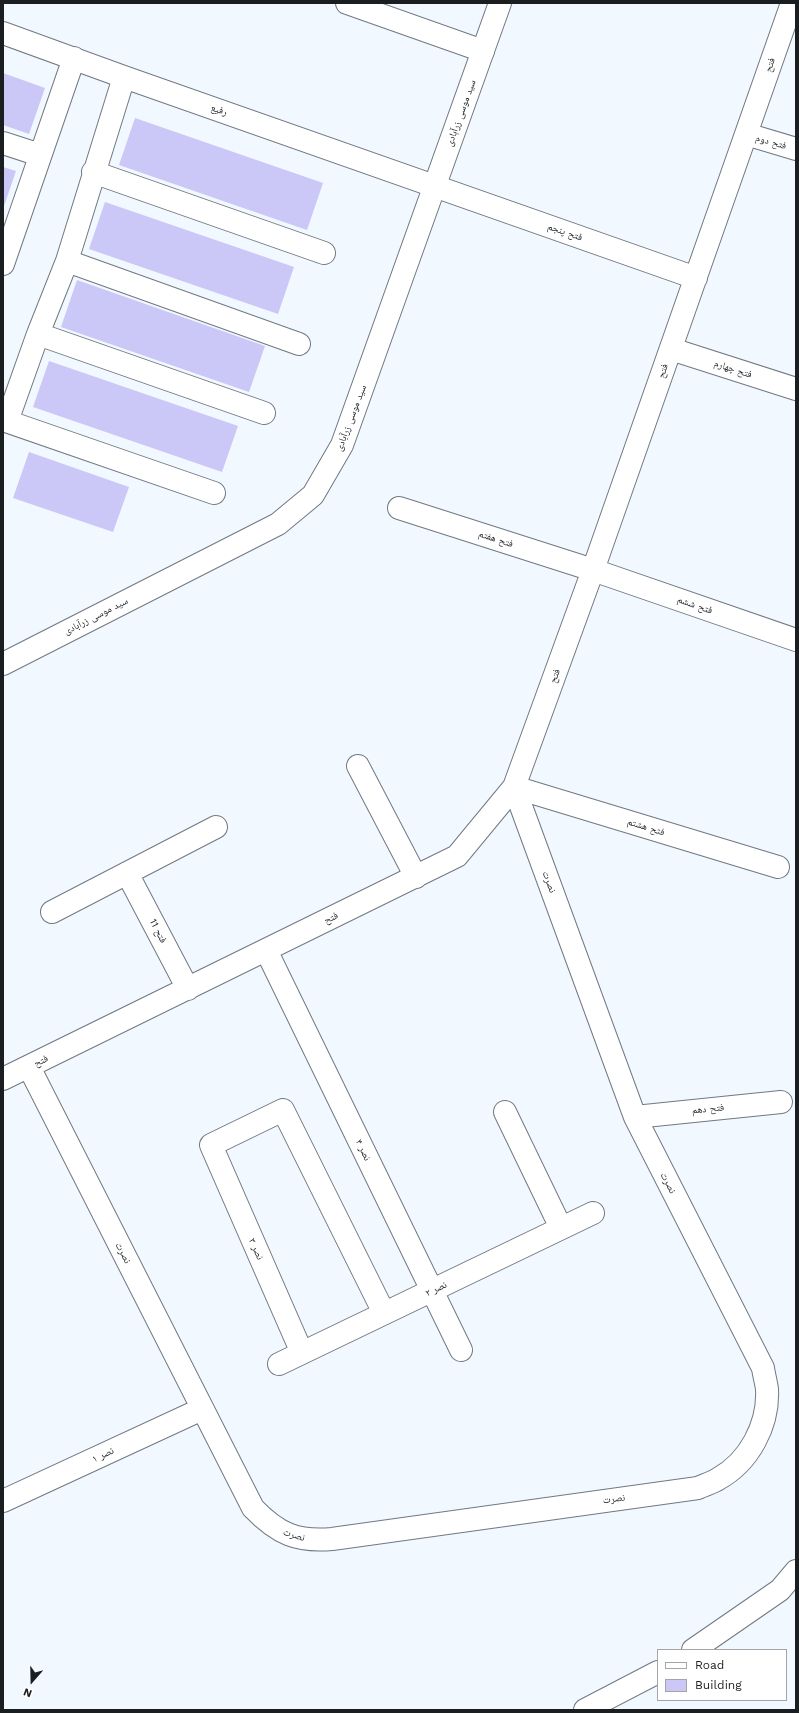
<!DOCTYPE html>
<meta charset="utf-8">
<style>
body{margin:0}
#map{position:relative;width:799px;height:1713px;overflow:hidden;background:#f1f8ff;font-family:"Work Sans",sans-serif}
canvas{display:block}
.frame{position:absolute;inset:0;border:4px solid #1b1e21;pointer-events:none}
.legend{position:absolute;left:657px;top:1649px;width:130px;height:52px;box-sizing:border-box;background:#fff;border:1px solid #a4a5a6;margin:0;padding:5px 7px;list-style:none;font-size:12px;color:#1b1e21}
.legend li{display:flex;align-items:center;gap:8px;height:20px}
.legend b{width:20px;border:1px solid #a4a5a6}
.north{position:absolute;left:12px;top:1661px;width:40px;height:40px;-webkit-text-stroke:3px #fff;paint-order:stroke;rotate:200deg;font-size:11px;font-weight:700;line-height:16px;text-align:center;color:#1b1e21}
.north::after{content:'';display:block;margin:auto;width:14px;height:18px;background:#1b1e21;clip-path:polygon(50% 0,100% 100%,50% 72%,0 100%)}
</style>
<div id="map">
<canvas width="799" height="1713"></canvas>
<div class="frame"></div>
<ul class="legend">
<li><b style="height:5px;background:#fff"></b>Road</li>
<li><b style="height:11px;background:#cbc7f7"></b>Building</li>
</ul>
<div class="north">N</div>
</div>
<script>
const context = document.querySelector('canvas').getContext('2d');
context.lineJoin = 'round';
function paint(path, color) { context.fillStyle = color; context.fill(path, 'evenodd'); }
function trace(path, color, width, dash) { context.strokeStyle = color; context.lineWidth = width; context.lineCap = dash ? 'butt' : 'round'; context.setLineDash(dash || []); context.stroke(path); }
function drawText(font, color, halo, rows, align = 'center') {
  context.font = font + ' "Work Sans","Noto Naskh Arabic",sans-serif'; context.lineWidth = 3; context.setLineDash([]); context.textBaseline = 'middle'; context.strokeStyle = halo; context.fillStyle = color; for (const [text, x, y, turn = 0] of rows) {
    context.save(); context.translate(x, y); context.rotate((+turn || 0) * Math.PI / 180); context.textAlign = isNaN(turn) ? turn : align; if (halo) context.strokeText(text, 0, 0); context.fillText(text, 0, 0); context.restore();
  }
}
paint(new Path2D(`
 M 3,73 L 45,88 L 29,134 L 3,125 Z
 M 135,118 L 323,183 L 307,230 L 119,165 Z
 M 3,167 L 16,171 L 3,209 Z
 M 105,202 L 294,267 L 278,314 L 89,249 Z
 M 77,280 L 265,346 L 249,392 L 61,327 Z
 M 49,361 L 238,426 L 222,472 L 33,407 Z
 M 29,452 L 129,487 L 113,532 L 13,498 Z`), '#cbc7f7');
const street = new Path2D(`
 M 347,3 L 483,51
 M 3,33 L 124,77 L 696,278
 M 746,134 L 796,149
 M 3,143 L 40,155
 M 93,172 L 324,253
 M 67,261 L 299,344
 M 3,264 L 74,58
 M 38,334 L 264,413
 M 671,349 L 796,389
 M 3,417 L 11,410 L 38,334 L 67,261 L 124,77
 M 3,420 L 214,493
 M 399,508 L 593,570 L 796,640
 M 358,766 L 416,877
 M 514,787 L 778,867
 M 127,873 L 188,989
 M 52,912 L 216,827
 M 266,950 L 461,1350
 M 29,1067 L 253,1508 C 278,1534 297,1542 332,1539 L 698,1488 C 704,1485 712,1483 718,1479 C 749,1462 769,1425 767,1389 C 766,1382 764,1375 763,1368 L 635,1117 L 514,787
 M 3,1079 L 457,856 L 514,787 L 593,570 L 792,3
 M 505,1112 L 561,1228
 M 635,1117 L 781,1102
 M 302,1353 L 211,1145 L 283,1110 L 384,1313
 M 279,1364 L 593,1213
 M 3,1501 L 202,1409`);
const secondary = new Path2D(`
 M 3,664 L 278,524 L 313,495 L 342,445 L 500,3
 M 693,1650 L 780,1590 L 796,1571
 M 585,1710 L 658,1672`);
trace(street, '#717980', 24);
trace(secondary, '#717980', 24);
trace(street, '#fff', 22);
trace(secondary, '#fff', 22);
drawText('10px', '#1b1e21', '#fff', [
 ["فتح",770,65,-71],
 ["رفیع",219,110,19],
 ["سید موسی زرآبادی",461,113,-70],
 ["فتح دوم",771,142,16],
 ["فتح پنجم",565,232,19],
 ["فتح چهارم",733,369,18],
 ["فتح",663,371,-71],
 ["سید موسی زرآبادی",351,418,-69],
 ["فتح هفتم",496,539,18],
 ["فتح ششم",695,605,19],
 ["سید موسی زرآبادی",96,616,-27],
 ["فتح",555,676,-70],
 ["فتح هشتم",646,827,17],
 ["نصرت",549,882,70],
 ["فتح",331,918,-26],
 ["فتح 11",158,931,62],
 ["فتح",41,1061,-26],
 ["فتح دهم",708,1109,-6],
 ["نصر ۴",363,1150,64],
 ["نصرت",668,1183,63],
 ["نصر ۳",256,1249,66],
 ["نصرت",123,1253,63],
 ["نصر ۲",436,1289,-26],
 ["۱ نصر",103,1455,-25],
 ["نصرت",614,1499,-8],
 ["نصرت",294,1535,17]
]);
</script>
